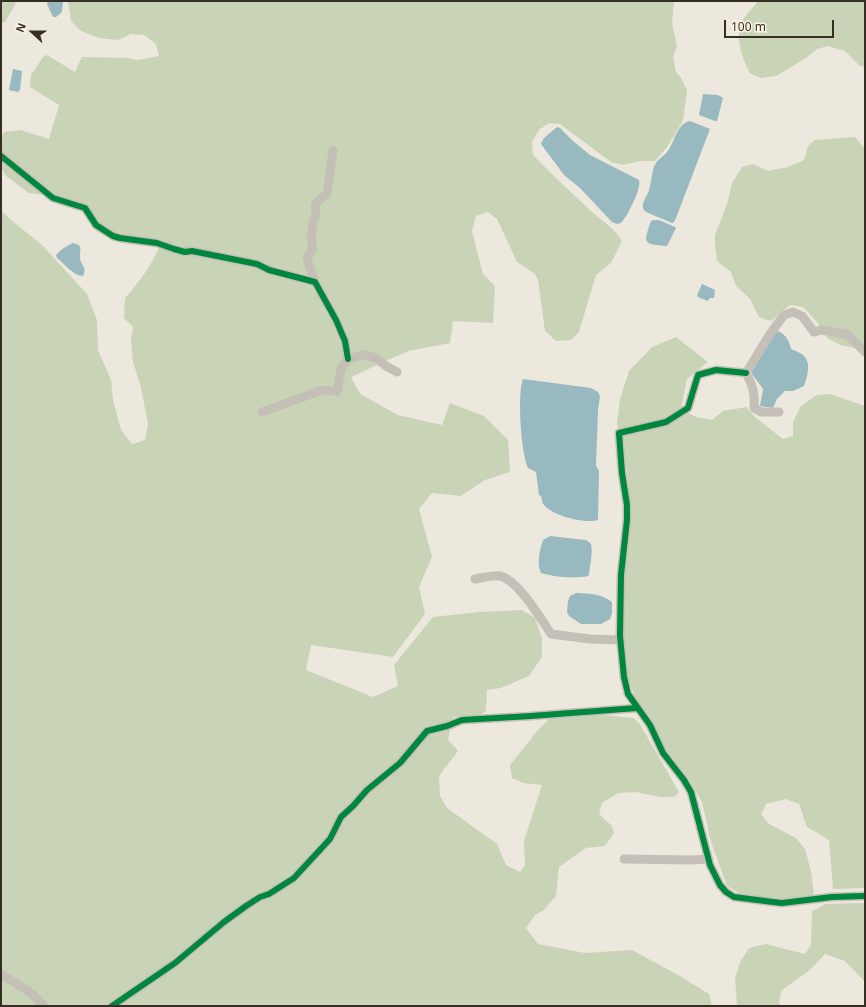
<!DOCTYPE html>
<style>
body{margin:0}
#map{position:relative;width:866px;height:1007px;overflow:hidden;background:#ede8dd;font-family:"Noto Sans",sans-serif}
canvas{display:block}
.frame{position:absolute;inset:0;border:2px solid #362e25;pointer-events:none}
.north{position:absolute;left:12px;top:12px;width:40px;height:40px;-webkit-text-stroke:3px #fbf4e4;paint-order:stroke;rotate:291deg;font-size:11px;font-weight:700;line-height:16px;text-align:center;color:#362e25}
.north::after{content:'';display:block;margin:auto;width:14px;height:18px;background:#362e25;clip-path:polygon(50% 0,100% 100%,50% 72%,0 100%)}
.scale{position:absolute;left:724px;top:20px;width:110px;height:18px;box-sizing:border-box;border:2px solid #362e25;border-top:0;padding-left:5px;font-size:12px;line-height:14px;white-space:nowrap;color:#362e25;-webkit-text-stroke:3px #fbf4e4;paint-order:stroke}
</style>
<div id="map">
<canvas width="866" height="1007"></canvas>
<div class="frame"></div>
<div class="north">N</div>
<div class="scale">100 m</div>
</div>
<script>
const context = document.querySelector('canvas').getContext('2d');
context.lineJoin = 'round';
function paint(path, color) { context.fillStyle = color; context.fill(path, 'evenodd'); }
function trace(path, color, width, dash) { context.strokeStyle = color; context.lineWidth = width; context.lineCap = dash ? 'butt' : 'round'; context.setLineDash(dash || []); context.stroke(path); }
paint(new Path2D(`
 M 1,1 L 16,1 L 15,5 L 5,22 L 1,23 Z
 M 68,1 L 674,1 L 672,23 L 677,46 L 673,57 L 676,72 L 681,78 L 687,90 L 683,121 L 667,147 L 655,161 L 639,161 L 623,165 L 611,162 L 560,124 L 549,123 L 539,130 L 532,142 L 533,155 C 552,175 573,194 593,213 C 604,222 615,229 622,241 L 611,263 L 596,275 L 579,332 L 571,340 L 556,341 L 545,331 L 538,280 L 535,274 L 517,262 L 497,219 L 488,212 L 476,216 L 472,231 L 483,274 L 495,286 L 493,323 L 453,321 L 450,343 L 408,351 L 351,377 L 360,394 L 398,415 L 442,425 L 450,403 L 484,416 L 508,440 L 510,472 L 485,480 L 461,496 L 432,493 L 419,509 L 432,557 L 419,587 L 425,614 L 393,657 L 311,645 L 306,670 L 373,697 L 398,686 L 394,665 L 433,617 L 479,612 L 522,610 L 535,618 L 542,638 L 542,657 L 529,676 L 501,688 L 487,690 L 486,711 L 478,716 L 453,717 L 448,740 L 458,751 L 439,776 L 440,796 L 447,808 L 497,844 L 506,865 L 520,872 L 525,866 L 524,841 L 542,785 L 524,783 L 512,778 L 510,765 L 538,730 L 549,719 L 602,715 L 634,718 L 641,726 L 679,792 L 674,797 L 660,797 L 636,792 L 618,793 L 602,803 L 599,814 L 612,826 L 614,833 L 605,846 L 586,848 L 559,867 L 556,896 L 544,910 L 535,915 L 526,928 L 538,944 L 585,953 L 632,950 L 680,976 L 709,994 L 712,1006 L 1,1006 L 1,210 L 11,220 L 42,245 L 87,294 L 97,320 L 98,350 L 111,380 L 113,400 L 121,430 L 132,444 L 145,440 L 148,424 L 141,388 L 133,362 L 131,340 L 133,327 L 124,318 L 125,298 C 140,281 155,261 162,240 L 118,235 L 59,196 L 29,193 L 6,176 L 1,167 L 1,139 L 4,132 L 20,130 L 49,139 L 59,105 L 30,87 L 31,75 L 43,57 L 47,55 L 75,72 L 82,57 L 128,58 L 138,60 L 159,56 L 156,44 L 144,35 L 131,34 L 118,40 L 99,38 L 81,31 L 71,21 Z
 M 758,1 L 865,1 L 865,67 L 860,66 L 845,51 L 828,46 L 817,49 L 806,58 L 776,76 L 761,78 L 750,73 C 742,58 733,34 744,18 C 748,12 754,7 758,1 Z
 M 855,137 L 865,149 L 865,350 L 840,345 L 827,338 L 817,322 L 803,307 L 790,305 L 771,321 L 759,317 L 750,299 L 736,286 L 731,272 L 717,261 L 715,245 L 715,235 L 727,204 L 732,183 L 742,167 L 753,164 L 768,171 L 788,167 L 804,160 L 808,146 L 815,140 Z
 M 676,337 L 708,362 L 687,379 L 681,409 L 696,417 L 712,420 L 723,411 L 746,407 L 756,418 L 783,439 L 793,436 L 793,422 L 801,406 L 817,395 L 830,394 L 865,406 L 865,888 L 833,889 L 829,840 L 807,827 L 799,804 L 786,799 L 766,804 L 761,814 L 769,824 L 796,838 L 805,849 L 811,871 L 814,896 L 783,900 L 739,893 L 727,886 L 711,842 L 702,802 L 689,779 L 667,751 L 654,726 L 638,704 L 632,689 L 627,675 L 622,635 L 626,552 L 630,517 L 629,489 L 623,441 L 617,424 L 620,399 L 629,371 L 652,347 Z
 M 865,903 L 865,982 L 845,961 L 825,954 L 810,970 L 782,990 L 779,1002 L 781,1006 L 737,1006 L 735,978 L 740,962 L 749,948 L 766,944 L 805,954 L 811,945 L 812,911 L 826,904 Z`), '#c9d4b6');
paint(new Path2D(`
 M 48,1 L 63,1 L 62,12 L 56,17 L 53,17 L 47,4 Z
 M 13,69 L 22,71 L 20,90 L 18,92 L 9,90 Z
 M 703,94 L 718,95 L 723,98 L 717,121 L 715,121 L 699,115 Z
 M 690,121 L 710,129 L 676,218 L 674,222 L 672,223 L 646,212 C 644,210 643,210 643,207 C 642,201 648,195 649,190 C 652,181 651,171 656,163 C 659,158 664,156 667,152 C 675,143 676,124 690,121 Z
 M 557,127 L 560,128 L 573,141 L 590,155 L 639,180 C 642,188 627,217 621,223 L 617,224 L 612,222 L 580,188 L 564,175 L 541,144 L 544,138 Z
 M 654,220 L 659,220 L 675,227 L 676,228 L 667,246 C 643,244 643,244 651,221 Z
 M 73,243 L 79,245 C 82,251 79,254 80,259 C 82,266 87,268 83,276 C 73,276 64,263 57,258 L 56,255 C 60,250 66,246 73,243 Z
 M 702,284 L 715,290 L 714,298 L 710,298 L 708,301 L 698,297 L 697,295 Z
 M 778,331 C 786,335 789,340 791,349 C 795,351 802,353 805,357 C 811,364 807,378 804,386 L 793,391 L 785,391 L 777,399 L 773,408 L 760,406 L 763,389 L 752,374 L 752,371 L 774,334 Z
 M 523,379 L 591,388 L 598,392 L 600,396 L 598,410 L 596,466 L 599,471 L 598,520 C 585,524 553,516 544,505 C 542,503 542,500 541,496 L 539,495 L 536,472 L 528,468 C 521,454 517,393 523,379 Z
 M 550,536 L 586,540 C 587,541 590,542 591,544 C 593,551 590,567 589,574 L 588,576 C 574,579 554,577 541,573 C 536,564 540,549 543,540 Z
 M 576,593 C 590,594 600,593 612,602 L 612,613 L 610,619 L 601,624 L 581,624 L 569,616 L 567,612 L 568,601 L 570,596 Z`), '#98b9bf');
trace(new Path2D(`
 M 1,156 L 53,198 L 85,208 L 96,225 L 113,236 L 120,238 L 157,243 L 174,249 L 185,252 L 192,251 L 257,264 L 269,270 L 315,282 L 336,320 L 345,341 L 348,359
 M 315,282 L 310,269 L 307,257 L 313,249 L 311,239 L 313,222 L 316,214 L 315,205 L 318,201 L 327,194 L 333,150
 M 746,373 L 716,370 L 698,375 L 688,408 L 666,422 L 619,433 L 622,473 L 627,505 L 627,520 L 621,575 L 620,636 L 624,677 L 628,694 L 650,725 L 663,753 L 684,780 L 691,792 L 710,865 L 720,885 L 726,892 L 734,897 L 773,902 L 782,903 L 832,897 L 865,896
 M 262,412 C 274,408 286,403 298,399 C 313,394 320,387 337,392 L 341,369 L 348,359 L 363,355 L 376,358 L 386,366 L 397,372
 M 779,412 L 761,412 L 754,408 C 755,394 753,386 746,373 L 770,334 L 784,315 L 793,312 L 802,316 L 814,332 L 821,330 L 847,334 L 865,352
 M 475,579 C 481,578 495,575 500,576 C 518,580 541,619 551,634 L 590,639 L 620,640
 M 624,859 L 691,860 L 709,859
 M 1,974 L 31,993 L 44,1006
 M 112,1006 L 175,963 L 224,922 L 246,906 L 260,897 L 269,894 L 294,878 L 330,839 L 341,817 L 353,806 L 367,790 L 400,763 L 427,731 L 447,726 L 462,720 L 531,716 L 637,708`), '#c5c0b7', 9);
trace(new Path2D(`
 M 1,156 L 53,198 L 85,208 L 96,225 L 113,236 L 120,238 L 157,243 L 174,249 L 185,252 L 192,251 L 257,264 L 269,270 L 315,282 L 336,320 L 345,341 L 348,359
 M 746,373 L 716,370 L 698,375 L 688,408 L 666,422 L 619,433 L 622,473 L 627,505 L 627,520 L 621,575 L 620,636 L 624,677 L 628,694 L 650,725 L 663,753 L 684,780 L 691,792 L 710,865 L 720,885 L 726,892 L 734,897 L 773,902 L 782,903 L 832,897 L 865,896
 M 112,1006 L 175,963 L 224,922 L 246,906 L 260,897 L 269,894 L 294,878 L 330,839 L 341,817 L 353,806 L 367,790 L 400,763 L 427,731 L 447,726 L 462,720 L 531,716 L 637,708`), '#00873e', 6);
</script>
